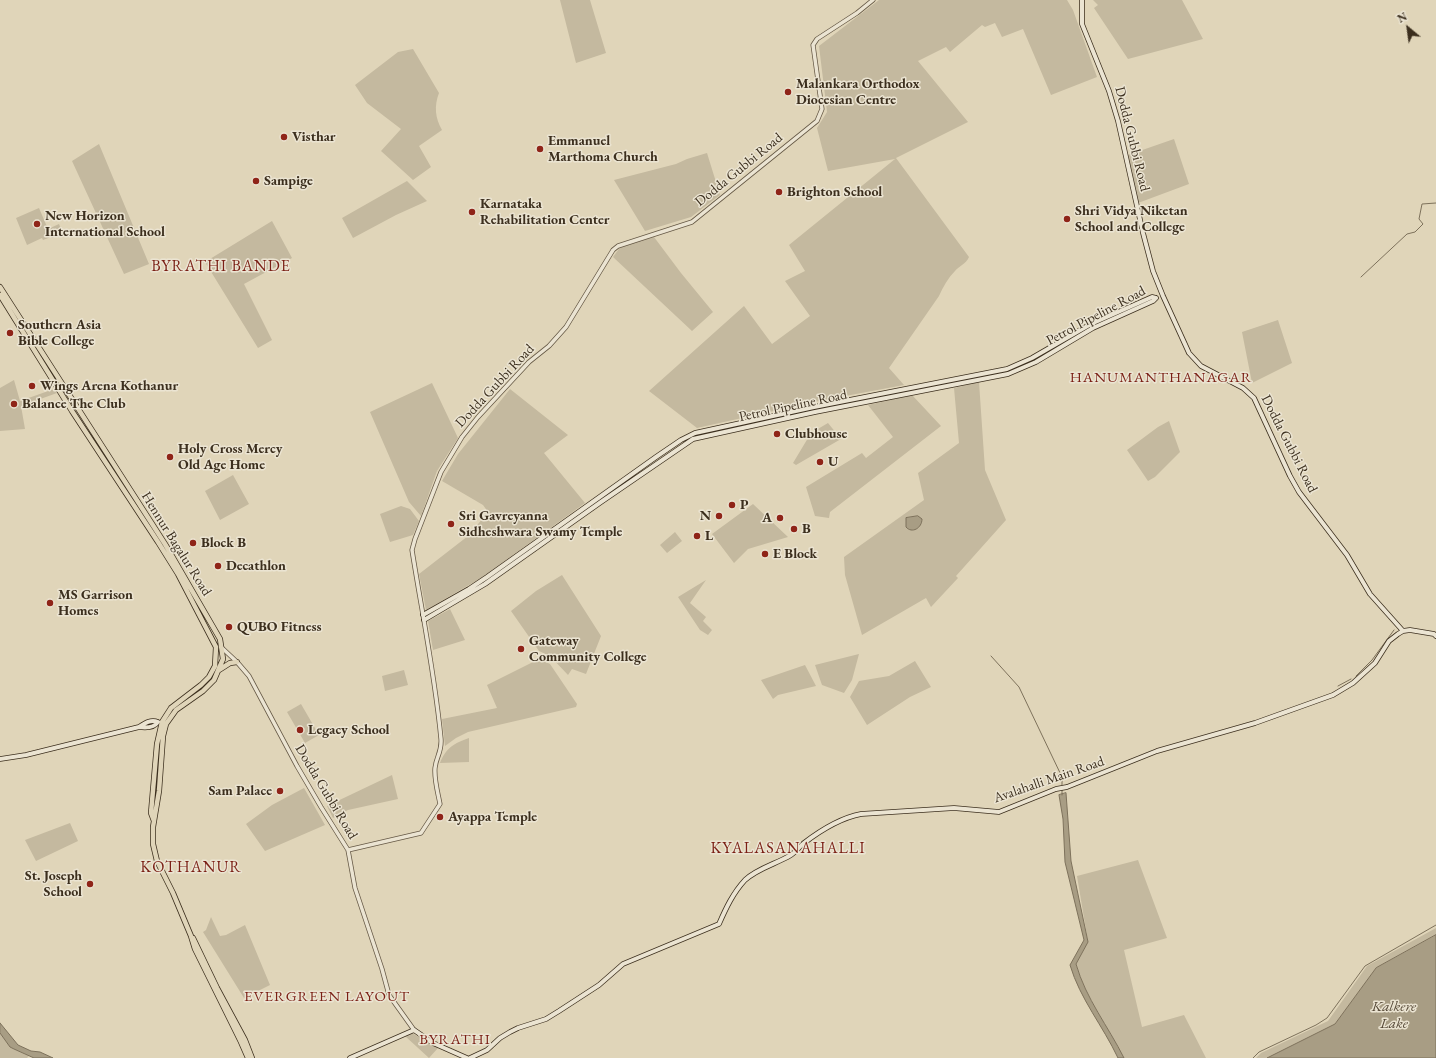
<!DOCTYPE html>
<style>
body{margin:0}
#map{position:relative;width:1436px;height:1058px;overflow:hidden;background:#e0d5b9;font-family:"EB Garamond",serif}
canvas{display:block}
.north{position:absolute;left:1388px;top:8px;width:40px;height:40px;-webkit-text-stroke:3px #ebe4d2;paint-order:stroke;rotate:331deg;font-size:11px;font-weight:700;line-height:16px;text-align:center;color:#3c2f1e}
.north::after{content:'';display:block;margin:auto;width:14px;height:18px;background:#3c2f1e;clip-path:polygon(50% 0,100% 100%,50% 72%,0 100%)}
</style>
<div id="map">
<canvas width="1436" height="1058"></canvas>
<div class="north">N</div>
</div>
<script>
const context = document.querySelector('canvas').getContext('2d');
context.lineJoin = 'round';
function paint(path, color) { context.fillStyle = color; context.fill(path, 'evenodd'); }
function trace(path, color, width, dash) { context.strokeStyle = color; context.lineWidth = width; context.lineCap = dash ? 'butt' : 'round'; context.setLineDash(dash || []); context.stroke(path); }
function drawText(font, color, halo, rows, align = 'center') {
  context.font = font + ' "EB Garamond",serif'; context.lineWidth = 3; context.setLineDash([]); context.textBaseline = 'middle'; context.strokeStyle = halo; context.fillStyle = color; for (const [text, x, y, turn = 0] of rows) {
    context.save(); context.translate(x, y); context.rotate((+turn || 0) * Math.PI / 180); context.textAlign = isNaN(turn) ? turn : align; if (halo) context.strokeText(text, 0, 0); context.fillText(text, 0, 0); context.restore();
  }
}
paint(new Path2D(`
 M 560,0 L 590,0 L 606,53 L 576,63 Z
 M 879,0 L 1067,0 L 1073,10 L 1097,77 L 1051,95 L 1023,29 L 1002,37 L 995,23 L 985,27 L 982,25 L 950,52 L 946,47 L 918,61 L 968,122 L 896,158 L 969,257 C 966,264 959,266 955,271 C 948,278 943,287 939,296 L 889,368 L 904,385 L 819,401 L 697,428 L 649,391 L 744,306 L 772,344 L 810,316 L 785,281 L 805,271 L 789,245 L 895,159 L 828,171 L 817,128 L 827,112 L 819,46 Z
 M 1093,0 L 1182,0 L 1203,39 L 1128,59 L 1094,8 L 1098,5 Z
 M 413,49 L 439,93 C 434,106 435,118 442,130 L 419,146 L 431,167 L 413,180 L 381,151 L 401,129 L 367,103 L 355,85 L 398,52 Z
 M 1174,139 L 1189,184 L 1138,203 L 1128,155 Z
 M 99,144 L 149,264 L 124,274 L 72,161 Z
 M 707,153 L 720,195 L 691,217 L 645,231 L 614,180 L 676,164 L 687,159 Z
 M 407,181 L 427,201 L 396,215 L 353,238 L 342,218 Z
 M 39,208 L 48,229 L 59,224 L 63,234 L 52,238 L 51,237 L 43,240 L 42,238 L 27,245 L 16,218 Z
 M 272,221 L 292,258 L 244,284 L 272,340 L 258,348 L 205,262 Z
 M 654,237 L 681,273 L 713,312 L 692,331 L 613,257 L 621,246 Z
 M 1278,320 L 1292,363 L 1252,383 L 1242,332 Z
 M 14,380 L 20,401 L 54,389 L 57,393 L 21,406 L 25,429 L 0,431 L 0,388 Z
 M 979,382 L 985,470 L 1006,520 L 956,576 L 958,578 L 931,607 L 926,598 L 862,635 L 845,575 L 844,557 L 924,500 L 918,473 L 959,443 L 954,388 Z
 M 432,383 L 458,438 L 437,471 L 421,516 L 409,502 L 370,412 Z
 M 510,389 L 568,435 L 544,453 L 585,503 L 481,578 L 426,610 L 419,574 L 468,536 L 488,512 L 483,505 L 442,481 L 458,454 Z
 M 912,395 L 941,426 L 830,512 L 829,518 L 815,516 L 806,487 L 862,453 L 866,458 L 893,437 L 868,405 Z
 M 1169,421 L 1180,452 L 1155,477 L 1148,481 L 1127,450 L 1158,427 Z
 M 828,423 L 841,439 L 796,465 L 793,463 L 811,433 Z
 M 233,475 L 249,504 L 220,520 L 205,491 Z
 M 753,504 L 788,537 L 748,549 L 734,563 L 712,534 Z
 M 401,506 L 410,509 L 419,521 L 413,535 L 390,542 L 380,514 Z
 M 675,532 L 682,541 L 667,553 L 660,545 Z
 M 562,575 L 601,636 L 586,674 L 572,669 L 568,675 L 550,656 L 539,651 L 511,611 L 536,591 Z
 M 706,580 L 690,603 L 706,617 L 703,621 L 712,630 L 708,635 L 700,630 L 678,597 Z
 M 450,609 L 465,640 L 433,650 L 428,621 Z
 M 859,654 L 852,680 L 844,693 L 822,685 L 815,665 Z
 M 539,659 L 550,664 L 577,704 L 576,707 L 468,732 L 456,738 L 445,746 L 442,719 L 497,708 L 487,685 Z
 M 915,661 L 931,687 L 910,697 L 867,725 L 850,697 L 859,681 L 889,676 Z
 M 805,665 L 816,686 L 778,695 L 773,699 L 761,680 Z
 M 404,670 L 408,685 L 385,691 L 382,676 Z
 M 301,704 L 319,735 L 305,743 L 287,712 Z
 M 469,738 L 469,762 L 440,763 C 446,748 454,743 469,738 Z
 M 392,775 L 398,799 L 348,810 L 333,818 L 327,806 Z
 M 304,788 L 325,825 L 265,851 L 246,824 L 272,805 Z
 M 70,823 L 78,841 L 36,861 L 25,840 Z
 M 1138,860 L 1167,938 L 1124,950 L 1142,1027 L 1184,1015 L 1206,1058 L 1124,1058 C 1108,1026 1086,999 1076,964 L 1088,942 L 1077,876 Z
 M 211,917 L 220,936 L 226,935 L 245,925 L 270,985 L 244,998 L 203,932 L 206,930 Z
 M 1436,928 L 1436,935 L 1376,968 L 1335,1024 L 1267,1058 L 1256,1058 L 1261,1053 L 1328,1021 L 1367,966 Z
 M 0,1033 L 10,1047 L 29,1056 L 27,1058 L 0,1058 Z
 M 412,1033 L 438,1048 L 429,1058 L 405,1036 Z`), '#c4b99f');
const water = new Path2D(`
 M 918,516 L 922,519 C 922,528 912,534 906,527 L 906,518 Z
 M 1066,793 L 1071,861 L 1088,942 L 1076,964 C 1086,999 1108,1026 1124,1058 L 1118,1058 C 1103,1026 1080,999 1070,965 L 1084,940 L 1065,862 L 1063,819 L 1059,795 Z
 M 1436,935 L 1436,1058 L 1267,1058 L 1335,1024 L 1376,968 Z
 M 0,1023 L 18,1045 L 31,1051 L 40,1052 L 53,1058 L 34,1058 L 14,1049 L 10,1047 L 0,1033 Z`);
paint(water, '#a89d84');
trace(water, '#7d715b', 1);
trace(new Path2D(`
 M 1361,277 L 1407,234 L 1415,232 L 1423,224 L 1419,219 L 1422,204 L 1436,203
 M 991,656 L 1019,687 L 1062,777 L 1062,785
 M 1356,676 L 1372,660 L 1394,630
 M 1338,686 L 1351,679
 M 1062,789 L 1062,795
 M 1253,1058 L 1259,1052 L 1316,1025 L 1327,1018 L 1365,966 L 1436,925`), '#7d715b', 1);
const tertiary = new Path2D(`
 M 221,647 L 237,662 L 249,676 L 297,766 L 321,807 L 348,850 L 355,888 L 382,969 L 389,995 L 414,1030
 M 348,850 L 421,833 L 440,804 C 438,793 434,780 435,768 C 436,757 442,752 441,739 C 435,675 422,613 412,550 L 415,539 L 441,472 L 462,437 L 478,417 L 529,362 L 549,346 L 566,327 L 613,250 L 618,246 L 692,222 L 817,121 L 822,109 L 813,45 L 817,39 L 857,13 L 873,0`);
const secondary = new Path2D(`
 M 1082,0 L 1082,24 L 1109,91 L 1118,121 L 1143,233 L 1153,271 L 1163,296 L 1189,353 L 1201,366 L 1243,388 L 1254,398 L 1290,476 L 1299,492 L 1347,555 L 1370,594 L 1403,631
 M 423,615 L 469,589 L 487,577 L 656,457 L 681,440 L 695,433 L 814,407 L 1007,369 L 1032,358 L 1091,324 L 1152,297 L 1156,298
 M 424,620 L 485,584 L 601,502 L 693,439 L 815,412 L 1008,374 L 1036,362 L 1093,328 L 1153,301 L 1156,298
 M 139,727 C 145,723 151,719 158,722
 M 0,759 L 26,755 L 139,727 C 146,728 154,728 158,722
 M 350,1058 L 414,1030 L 433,1043 L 467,1058
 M 470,1058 L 487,1050 L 500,1038 L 510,1032 L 518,1028 L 546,1019 L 559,1011 L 599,985 L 623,964 L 719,924 C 726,908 733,893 745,880 C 758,868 776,864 791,855 C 796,852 799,847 804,843 C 821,830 840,818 861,814 L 954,808 L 999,812 L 1056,789 L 1067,787 L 1157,751 L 1255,723 L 1333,695 L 1353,683 L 1375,663 L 1389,641 L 1398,634 L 1403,631 L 1410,630 L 1434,634 L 1436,636`);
const primary = new Path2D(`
 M 0,287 L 165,544 L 220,639 L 223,659 L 214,680 L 203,691 L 176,710 L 166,724 L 163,736 L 159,791 L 153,827 L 153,844 L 157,861 L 173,893 L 191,936 L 195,949 L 241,1042 L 248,1058
 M 0,295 L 72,411 L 158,542 L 178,574 L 216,647 L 215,666 L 209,677 L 201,685 L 171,708 L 162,722 L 157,744 L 151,813 L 154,821
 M 219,670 L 230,663 L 237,662
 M 193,938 L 217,988 L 245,1040 L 252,1058`);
trace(tertiary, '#655845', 5);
trace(secondary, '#3c2f1e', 5.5);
trace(primary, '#3c2f1e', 6);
trace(tertiary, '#ebe4d2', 3.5);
trace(secondary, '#ebe4d2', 4);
trace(primary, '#e0d5b9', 4.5);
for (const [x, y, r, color] of [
 [788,92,4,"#8f2418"],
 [284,137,4,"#8f2418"],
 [540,149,4,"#8f2418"],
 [256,181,4,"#8f2418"],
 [779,192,4,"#8f2418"],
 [472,212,4,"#8f2418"],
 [1067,219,4,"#8f2418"],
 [37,224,4,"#8f2418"],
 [10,333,4,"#8f2418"],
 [32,386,4,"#8f2418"],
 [14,404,4,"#8f2418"],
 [777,434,4,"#8f2418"],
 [170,457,4,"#8f2418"],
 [820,462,4,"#8f2418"],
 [732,505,4,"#8f2418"],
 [719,516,4,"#8f2418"],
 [780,518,4,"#8f2418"],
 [451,524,4,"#8f2418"],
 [794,529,4,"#8f2418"],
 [697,536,4,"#8f2418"],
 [193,543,4,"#8f2418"],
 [765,554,4,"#8f2418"],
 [218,566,4,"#8f2418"],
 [50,603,4,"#8f2418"],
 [229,627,4,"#8f2418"],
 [521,649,4,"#8f2418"],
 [300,730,4,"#8f2418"],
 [280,791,4,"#8f2418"],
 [440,817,4,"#8f2418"],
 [90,884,4,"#8f2418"]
]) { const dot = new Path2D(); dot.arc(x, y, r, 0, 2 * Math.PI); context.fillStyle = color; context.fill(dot); trace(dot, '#ebe4d2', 1.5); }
drawText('bold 14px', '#3c2f1e', '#ebe4d2', [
 ["Malankara Orthodox",796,84],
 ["Diocesian Centre",796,100],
 ["Visthar",292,137],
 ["Emmanuel",548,141],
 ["Marthoma Church",548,157],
 ["Sampige",264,181],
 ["Brighton School",787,192],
 ["Karnataka",480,204],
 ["Rehabilitation Center",480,220],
 ["Shri Vidya Niketan",1075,211],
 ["School and College",1075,227],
 ["New Horizon",45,216],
 ["International School",45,232],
 ["Southern Asia",18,325],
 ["Bible College",18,341],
 ["Wings Arena Kothanur",40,386],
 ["Balance The Club",22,404],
 ["Clubhouse",785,434],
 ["Holy Cross Mercy",178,449],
 ["Old Age Home",178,465],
 ["U",828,462],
 ["P",740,505],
 ["Sri Gavreyanna",459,516],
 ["Sidheshwara Swamy Temple",459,532],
 ["N",711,516,"right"],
 ["A",772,518,"right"],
 ["B",802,529],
 ["L",705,536],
 ["Block B",201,543],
 ["E Block",773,554],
 ["Decathlon",226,566],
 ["MS Garrison",58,595],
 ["Homes",58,611],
 ["QUBO Fitness",237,627],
 ["Gateway",529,641],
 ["Community College",529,657],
 ["Legacy School",308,730],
 ["Sam Palace",272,791,"right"],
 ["Ayappa Temple",448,817],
 ["St. Joseph",82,876,"right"],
 ["School",82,892,"right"]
], 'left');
drawText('14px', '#3c2f1e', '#ebe4d2', [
 ["Dodda Gubbi Road",1132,139,76],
 ["Dodda Gubbi Road",739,170,-39],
 ["Petrol Pipeline Road",1096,316,-28],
 ["Dodda Gubbi Road",495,386,-47],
 ["Petrol Pipeline Road",793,406,-12],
 ["Dodda Gubbi Road",1289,444,63],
 ["Hennur Bagalur Road",176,544,58],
 ["Avalahalli Main Road",1049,780,-19],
 ["Dodda Gubbi Road",326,792,59]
]);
context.letterSpacing = '1px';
drawText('15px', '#7a1f14', '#ebe4d2', [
 ["HANUMANTHANAGAR",1161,378],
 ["EVERGREEN LAYOUT",327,997],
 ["BYRATHI",455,1040]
]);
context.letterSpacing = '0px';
drawText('italic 15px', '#574a38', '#ebe4d2', [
 ["Kalkere",1394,1007],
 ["Lake",1394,1024]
]);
context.letterSpacing = '1px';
drawText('16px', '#7a1f14', '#ebe4d2', [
 ["BYRATHI BANDE",221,267],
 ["KYALASANAHALLI",788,849],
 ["KOTHANUR",191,868]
]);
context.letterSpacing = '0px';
</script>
